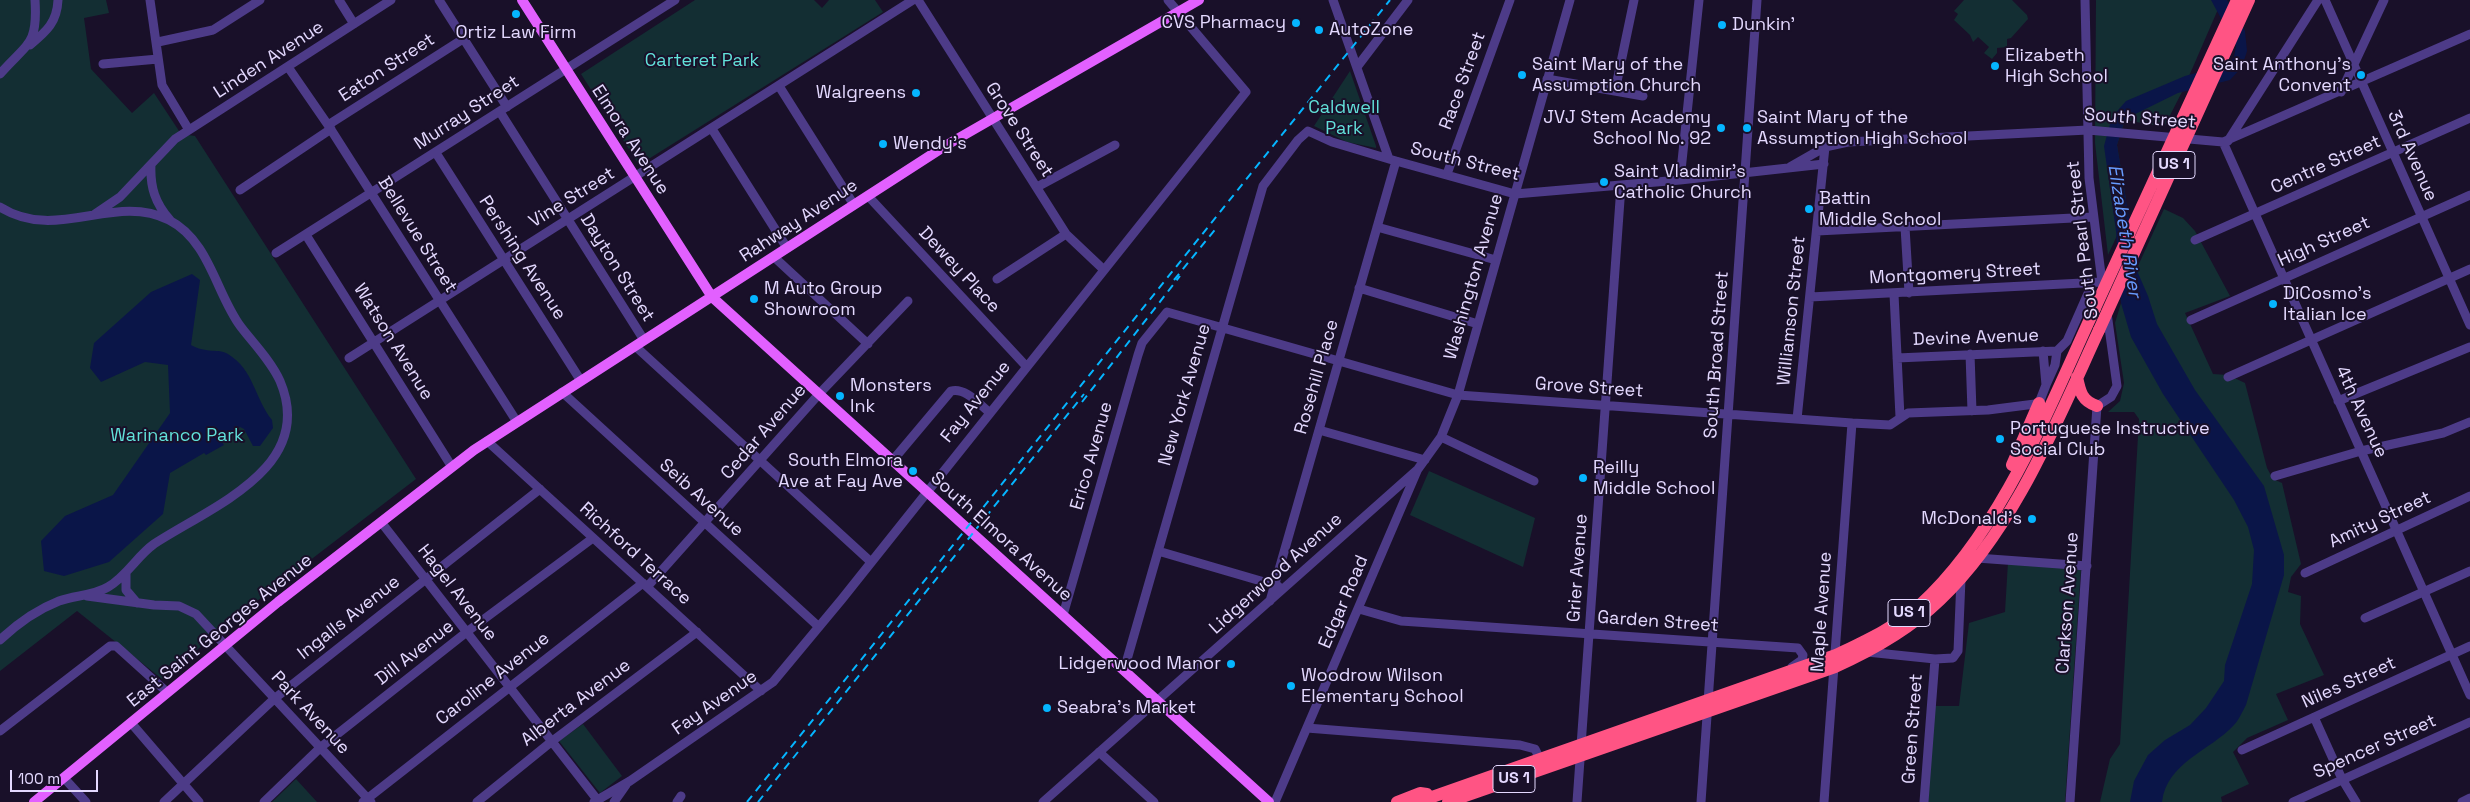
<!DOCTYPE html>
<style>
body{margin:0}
#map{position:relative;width:2470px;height:802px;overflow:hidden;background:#191029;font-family:"Space Grotesk",sans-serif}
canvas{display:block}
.scale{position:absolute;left:10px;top:770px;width:88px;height:22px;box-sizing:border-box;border:2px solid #e4d9ff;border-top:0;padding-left:6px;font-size:15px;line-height:18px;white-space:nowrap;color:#e4d9ff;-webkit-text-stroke:4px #191029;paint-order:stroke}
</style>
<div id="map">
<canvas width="2470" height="802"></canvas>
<div class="scale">100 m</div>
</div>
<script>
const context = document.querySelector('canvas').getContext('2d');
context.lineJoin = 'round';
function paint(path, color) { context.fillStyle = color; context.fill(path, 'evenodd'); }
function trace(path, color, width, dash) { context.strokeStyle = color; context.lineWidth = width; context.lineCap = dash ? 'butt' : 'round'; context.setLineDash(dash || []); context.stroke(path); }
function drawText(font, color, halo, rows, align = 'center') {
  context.font = font + ' "Space Grotesk",sans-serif'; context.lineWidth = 4; context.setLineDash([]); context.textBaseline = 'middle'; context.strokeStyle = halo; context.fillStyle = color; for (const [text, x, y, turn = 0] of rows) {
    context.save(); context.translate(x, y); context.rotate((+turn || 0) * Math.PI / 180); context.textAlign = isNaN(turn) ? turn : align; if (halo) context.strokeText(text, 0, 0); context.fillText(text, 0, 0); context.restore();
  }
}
paint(new Path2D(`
 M 0,0 L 106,0 L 109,13 L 84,18 L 91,69 L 132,113 L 154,93 L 181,134 L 195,136 L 416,479 L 223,627 L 165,678 L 162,679 L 77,611 L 0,671 Z
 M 695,0 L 814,0 L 822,8 L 829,0 L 875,0 L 883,12 L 639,165 L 581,74 Z
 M 1964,0 L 2012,0 L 2027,15 L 2028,19 L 2011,38 L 2007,39 L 2007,47 L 1997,48 L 1997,53 L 1992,59 L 1984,53 L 1989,47 L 1978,37 L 1973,42 L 1970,35 L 1954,20 L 1958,14 L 1954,11 Z
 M 2096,0 L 2222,0 L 2183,90 L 2164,127 L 2125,120 L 2117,145 L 2126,199 L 2120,229 L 2108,255 L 2095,143 Z
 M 1350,71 L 1376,146 L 1376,148 L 1347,142 L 1314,126 Z
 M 2164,209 L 2183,218 L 2195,231 L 2230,296 L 2185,313 L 2213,374 L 2228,375 L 2245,383 L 2267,468 L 2273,479 L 2282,483 L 2301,564 L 2291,577 L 2288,592 L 2301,596 L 2300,624 L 2324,675 L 2276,694 L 2288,720 L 2247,738 L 2233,752 L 2249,784 L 2221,797 L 2222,802 L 2100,802 L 2110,759 L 2120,744 L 2139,419 L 2134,412 L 2108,412 L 2120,401 L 2124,383 L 2115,323 L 2121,303 Z
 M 1429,471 L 1535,518 L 1523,567 L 1410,515 Z
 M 2008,562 L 2081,568 L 2065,802 L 1926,802 L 1933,706 L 1959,706 L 1969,623 L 2005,612 Z
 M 583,724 L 622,776 L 600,793 L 559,741 Z
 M 296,779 L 317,802 L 272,802 Z`), '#132e33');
paint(new Path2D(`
 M 2211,0 L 2227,0 L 2245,31 L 2247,51 L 2242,67 L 2230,80 L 2178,93 L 2125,119 L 2117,145 L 2138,273 L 2148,296 L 2157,324 L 2195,390 L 2264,486 L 2284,555 L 2284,575 L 2246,705 C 2242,712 2239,720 2234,725 C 2210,751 2167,762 2162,802 L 2130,802 L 2134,781 L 2148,755 L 2165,740 L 2190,725 L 2206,708 L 2224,681 L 2225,665 L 2252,584 L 2254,550 L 2248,527 L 2234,500 L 2163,394 L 2131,337 L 2121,303 L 2116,231 L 2104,146 L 2112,117 L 2126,101 L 2185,76 L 2229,64 L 2234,57 L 2236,46 Z
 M 192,274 L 200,280 L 191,345 C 207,354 218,348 228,354 C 254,370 254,397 272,420 L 273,428 L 260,446 L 253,446 L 244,429 L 240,427 L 225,437 L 226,440 L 222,442 L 224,445 L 206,455 L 204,453 L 170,473 L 163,514 L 109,562 L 64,576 L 44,571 L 41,541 L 65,516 L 113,495 L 170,413 L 168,365 L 145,362 L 101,382 L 90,368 L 94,343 L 151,292 Z`), '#0a1548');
trace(new Path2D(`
 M 150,0 L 162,85 L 189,130
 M 339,0 L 354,24
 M 439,0 L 507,107
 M 918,0 L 1066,234 L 1103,269
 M 1333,0 L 1389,159 L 1396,161 L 1515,194 L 1680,180 L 1824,164
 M 2085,0 L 2089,178 L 2103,290
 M 2325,0 L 2470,325
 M 158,42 L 213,30 L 260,0
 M 30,45 C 47,31 57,22 58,0
 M 103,64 L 158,59
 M 288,67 L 328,125 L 517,422
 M 1357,67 L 1408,0
 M 0,74 C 27,43 38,46 35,0
 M 1547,79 L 1643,96
 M 779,86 L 854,205
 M 1615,91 L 1634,0
 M 2341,92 L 2384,0
 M 500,112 L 644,340
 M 328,125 L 463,39
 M 712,129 L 787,248
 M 2228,141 L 2318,0
 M 2223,142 L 2470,695
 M 436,153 L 581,381
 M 151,165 C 150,187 155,203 170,220
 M 1790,167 L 1825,147 L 1848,142 L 2088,130 L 2223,142 L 2470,34
 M 1447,174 L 1510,0
 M 1680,180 L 1699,0
 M 1037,187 L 1115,145
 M 240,190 L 331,129
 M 868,196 L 1026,366
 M 0,207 C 57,243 114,192 169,220 C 210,241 216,294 241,327 C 254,344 271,361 280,381 C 317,468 210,507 154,544 C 137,556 127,576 108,587 C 93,596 75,595 59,601 C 36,610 18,623 0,640
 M 95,214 L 120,197 L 175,139 L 391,0
 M 1377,227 L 1496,260
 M 1905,227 L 1909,293
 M 1817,231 L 2093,217
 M 306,235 L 452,467
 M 2195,240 L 2470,118
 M 276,253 L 675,0
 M 774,257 L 868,344
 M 997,279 L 1066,234
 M 1359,288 L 1478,324
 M 1894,294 L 1900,417
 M 1810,297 L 2102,282
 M 2191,320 L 2470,195
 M 635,346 L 871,562
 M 2057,351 L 2067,341 L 2093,282
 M 1970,354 L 1972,411
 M 349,358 L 913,0
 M 1897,358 L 2057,351
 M 2228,377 L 2470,269
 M 2046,385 L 2055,365 L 2057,351
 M 562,392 L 819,627
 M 2338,401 L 2470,347
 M 1797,419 L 1825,147
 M 1319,430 L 1425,460
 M 1441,437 L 1534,481
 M 487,441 L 761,691
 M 893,460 L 951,391 C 965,387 979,404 989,412
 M 2275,476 L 2361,451 L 2443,433 L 2470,422
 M 381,522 L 599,802
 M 1158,551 L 1278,586
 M 1977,558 L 2087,566
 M 126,572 L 126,590 L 137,603
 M 2305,573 L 2470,496
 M 647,587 L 819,394 L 908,301
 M 87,596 L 154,605 L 179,606 L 196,614 L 371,802
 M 1270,601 L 1396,161
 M 1359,609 L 1401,621 L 1798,648 L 1803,655 L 1802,660 L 1792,667
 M 1063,615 L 1138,355 L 1142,343 L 1167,312 L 1458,395 L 1852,423 L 1890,425 L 1908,413 L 1988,410 L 2035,404 L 2039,403 L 2046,385 L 2043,351
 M 2365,618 L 2470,571
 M 1867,652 L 1935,659 L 1953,658 L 1958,651 L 1961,579
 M 1124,670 L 1263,186 L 1298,140 L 1308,131 L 1332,142 L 1389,159
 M 2314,717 L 2342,779 L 2356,802
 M 132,724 L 199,802
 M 1307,728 L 1520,745 L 1535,749 L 1540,759
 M 0,731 L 110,646 L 116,646 L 167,692
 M 2242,750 L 2470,646
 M 1099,752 L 1154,802
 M 65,779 L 86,802
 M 164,802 L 274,699 L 540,489
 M 264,802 L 321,747 L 468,631 L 593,538
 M 363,802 L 643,583
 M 477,802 L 551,742 L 697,632
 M 594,802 L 630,781 L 773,682 L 842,599 L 1246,92 L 1168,0
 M 614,802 L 626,785
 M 677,802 L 681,796
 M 1043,802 L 1418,469 L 1441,437 L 1458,395 L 1570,0
 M 1275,802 L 1417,471
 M 1577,802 L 1621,186
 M 1701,802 L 1757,0
 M 1824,802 L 1852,423
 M 1924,802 L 1935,659
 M 2070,802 L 2097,406 L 2111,397 L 2117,386 L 2107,313
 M 2293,802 L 2470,722
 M 2462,802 L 2470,798`), '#4d3b88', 9);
trace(new Path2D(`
 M 522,0 L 712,297 L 1269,802
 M 34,802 L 278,602 L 474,450 L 945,146 L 1199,0`), '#e260ff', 10);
trace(new Path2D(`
 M 2077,377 C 2080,392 2082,401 2097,406
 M 2012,465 L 2039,403
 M 1397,802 L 1420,793 L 1427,794
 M 1418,802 L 1836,655 C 1865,641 1896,627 1920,605 C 2002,530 2049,407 2095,308
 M 1448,802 L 1835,667 C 1873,650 1910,629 1940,600 C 2014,530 2057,421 2099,330`), '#ff5484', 12);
trace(new Path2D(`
 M 1174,280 L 1218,226
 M 1082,402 L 1180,276
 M 747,802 L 1390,0
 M 758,802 L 1084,394`), '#05b5ff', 2, [8, 6]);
trace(new Path2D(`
 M 2095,308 L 2237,0
 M 2099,330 L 2249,0`), '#ff5484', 12);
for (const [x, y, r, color] of [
 [516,14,5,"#05b5ff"],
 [1296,23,5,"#05b5ff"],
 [1722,25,5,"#05b5ff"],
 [1319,30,5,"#05b5ff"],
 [1995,66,5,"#05b5ff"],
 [1522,75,5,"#05b5ff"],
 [2361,75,5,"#05b5ff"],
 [916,93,5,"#05b5ff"],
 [1721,128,5,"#05b5ff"],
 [1747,128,5,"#05b5ff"],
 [883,144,5,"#05b5ff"],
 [1604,182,5,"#05b5ff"],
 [1809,209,5,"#05b5ff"],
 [754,299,5,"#05b5ff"],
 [2273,304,5,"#05b5ff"],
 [840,396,5,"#05b5ff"],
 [2000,439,5,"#05b5ff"],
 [913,471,5,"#05b5ff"],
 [1583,478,5,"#05b5ff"],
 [2032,519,5,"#05b5ff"],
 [1231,664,5,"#05b5ff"],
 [1291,686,5,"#05b5ff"],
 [1047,708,5,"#05b5ff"]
]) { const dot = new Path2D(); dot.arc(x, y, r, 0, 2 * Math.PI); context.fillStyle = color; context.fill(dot); trace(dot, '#191029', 2); }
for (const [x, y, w] of [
 [2174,165,42],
 [1909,613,42],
 [1514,779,42]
]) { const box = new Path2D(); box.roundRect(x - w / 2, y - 13.5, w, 27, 4); context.fillStyle = '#191029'; context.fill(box); trace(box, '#e4d9ff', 1); }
drawText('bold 16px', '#e4d9ff', null, [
 ["US 1",2174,165],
 ["US 1",1909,613],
 ["US 1",1514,779]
]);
drawText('18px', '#e4d9ff', '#191029', [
 ["CVS Pharmacy",1286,23,"right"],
 ["Dunkin'",1732,25],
 ["AutoZone",1329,30],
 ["Ortiz Law Firm",516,33,"center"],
 ["Elizabeth",2005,56],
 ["High School",2005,77],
 ["Saint Mary of the",1532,65],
 ["Assumption Church",1532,86],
 ["Saint Anthony's",2351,65,"right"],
 ["Convent",2351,86,"right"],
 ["Walgreens",906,93,"right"],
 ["JVJ Stem Academy",1711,118,"right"],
 ["School No. 92",1711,139,"right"],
 ["Saint Mary of the",1757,118],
 ["Assumption High School",1757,139],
 ["Wendy's",893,144],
 ["Saint Vladimir's",1614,172],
 ["Catholic Church",1614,193],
 ["Battin",1819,199],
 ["Middle School",1819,220],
 ["M Auto Group",764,289],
 ["Showroom",764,310],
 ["DiCosmo's",2283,294],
 ["Italian Ice",2283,315],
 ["Monsters",850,386],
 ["Ink",850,407],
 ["Portuguese Instructive",2010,429],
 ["Social Club",2010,450],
 ["South Elmora",903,461,"right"],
 ["Ave at Fay Ave",903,482,"right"],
 ["Reilly",1593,468],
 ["Middle School",1593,489],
 ["McDonald's",2022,519,"right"],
 ["Lidgerwood Manor",1221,664,"right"],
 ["Woodrow Wilson",1301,676],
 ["Elementary School",1301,697],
 ["Seabra's Market",1057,708]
], 'left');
drawText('18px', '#e4d9ff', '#191029', [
 ["Linden Avenue",269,60,-33],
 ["Eaton Street",387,68,-33],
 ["Race Street",1463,81,-70],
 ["Murray Street",467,113,-33],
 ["South Street",2140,119,4],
 ["Grove Street",1019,130,57],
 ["Elmora Avenue",630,140,57],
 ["3rd Avenue",2412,156,66],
 ["South Street",1465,162,14],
 ["Centre Street",2326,165,-24],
 ["Vine Street",572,198,-32],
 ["Rahway Avenue",799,221,-33],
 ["Bellevue Street",417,235,58],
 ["South Pearl Street",2083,240,-97],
 ["High Street",2324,242,-24],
 ["Pershing Avenue",522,258,57],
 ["Dayton Street",617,268,58],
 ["Dewey Place",959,270,47],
 ["Montgomery Street",1955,274,-3],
 ["Washington Avenue",1474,277,-74],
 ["Williamson Street",1792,311,-84],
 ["Devine Avenue",1976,338,-2],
 ["Watson Avenue",393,342,58],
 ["South Broad Street",1717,355,-86],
 ["Rosehill Place",1317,377,-74],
 ["Grove Street",1589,388,4],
 ["New York Avenue",1185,395,-74],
 ["Fay Avenue",976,402,-51],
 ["4th Avenue",2361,412,65],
 ["Cedar Avenue",764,432,-49],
 ["Erico Avenue",1092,456,-74],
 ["Seib Avenue",701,498,42],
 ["Amity Street",2380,520,-25],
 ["South Elmora Avenue",1001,537,42],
 ["Richford Terrace",635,554,42],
 ["Grier Avenue",1578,568,-86],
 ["Lidgerwood Avenue",1276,574,-42],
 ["Hagel Avenue",457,593,52],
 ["Edgar Road",1344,602,-67],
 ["Clarkson Avenue",2068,603,-86],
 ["Maple Avenue",1822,612,-86],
 ["Ingalls Avenue",349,618,-38],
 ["Garden Street",1658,622,4],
 ["East Saint Georges Avenue",220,631,-39],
 ["Dill Avenue",415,653,-38],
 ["Caroline Avenue",493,679,-38],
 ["Niles Street",2349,683,-24],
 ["Alberta Avenue",576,703,-37],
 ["Fay Avenue",715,703,-35],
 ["Park Avenue",310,713,47],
 ["Green Street",1913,729,-86],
 ["Spencer Street",2375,747,-24]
]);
drawText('18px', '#62e1da', '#191029', [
 ["Carteret Park",702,61],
 ["Caldwell",1344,108],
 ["Park",1344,129],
 ["Warinanco Park",177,436]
]);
drawText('italic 19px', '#679bff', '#191029', [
 ["Elizabeth River",2124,231,81]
]);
</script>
